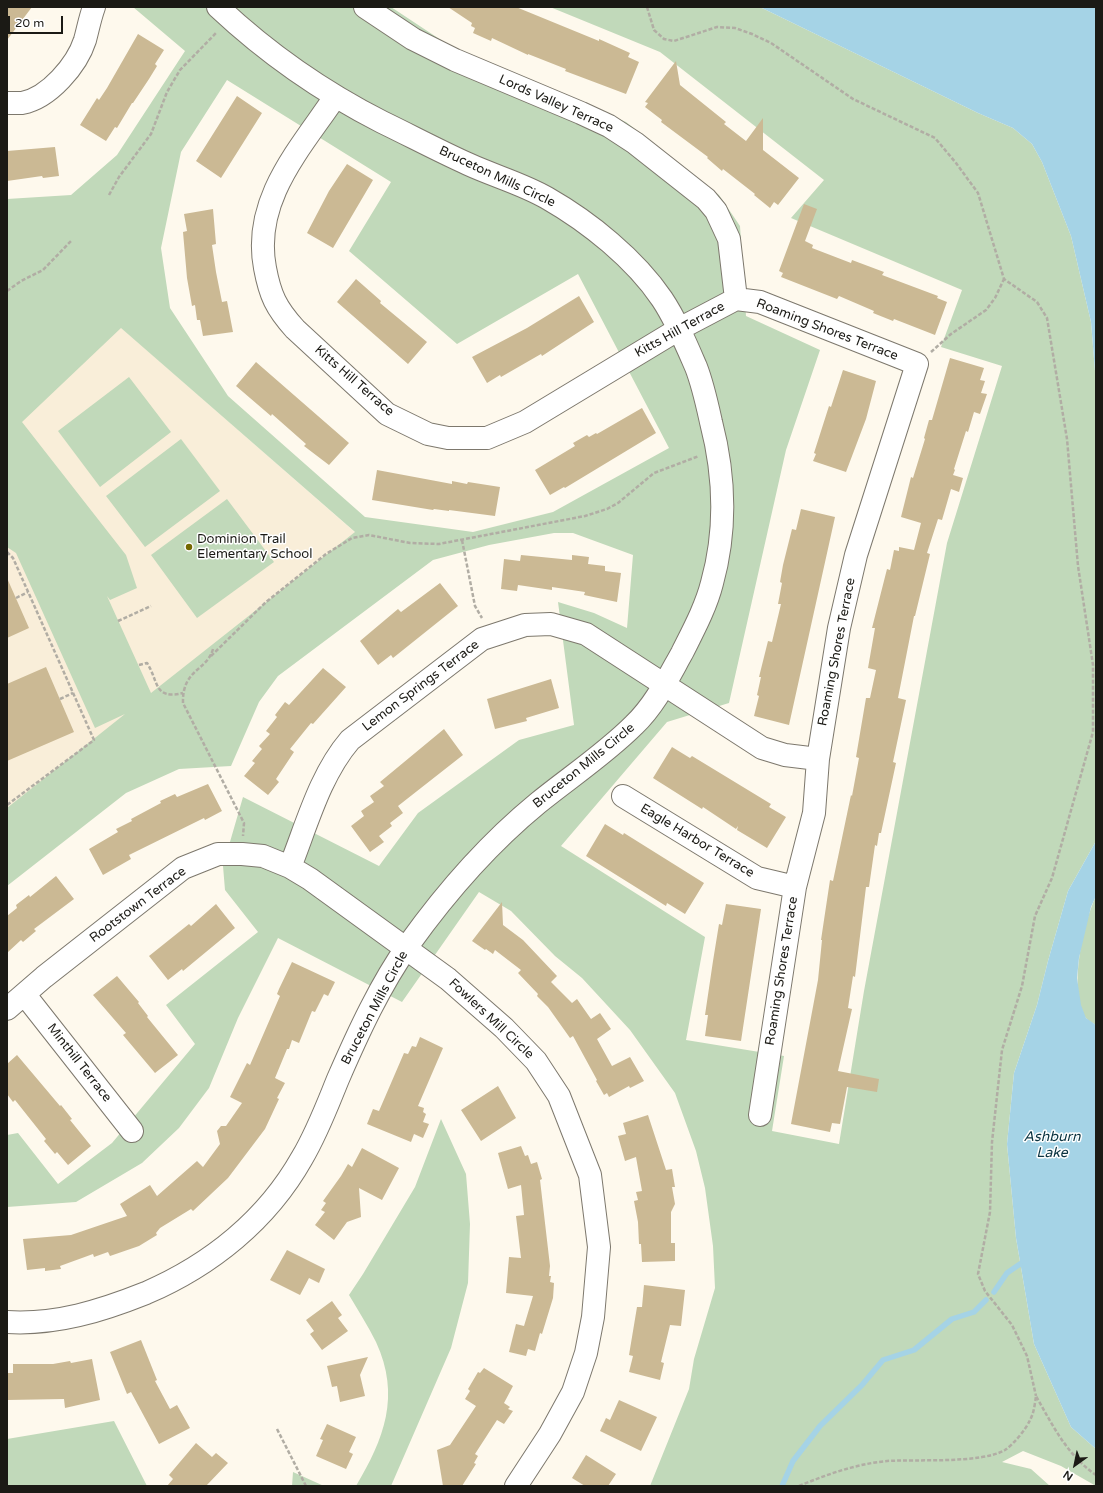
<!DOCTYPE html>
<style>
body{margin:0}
#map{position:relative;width:1103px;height:1493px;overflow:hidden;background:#fef9ed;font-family:"Varela Round",sans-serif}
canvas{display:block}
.frame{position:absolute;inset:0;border:8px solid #1b1a15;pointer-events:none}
.north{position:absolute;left:1055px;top:1445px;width:40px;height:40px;-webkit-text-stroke:3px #fff;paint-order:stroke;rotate:213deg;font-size:11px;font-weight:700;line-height:16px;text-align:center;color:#1b1a15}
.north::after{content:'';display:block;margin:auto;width:14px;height:18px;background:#1b1a15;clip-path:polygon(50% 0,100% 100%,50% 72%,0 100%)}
.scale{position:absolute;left:8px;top:16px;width:55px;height:18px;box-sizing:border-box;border:2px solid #1b1a15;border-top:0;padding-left:5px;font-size:12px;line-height:14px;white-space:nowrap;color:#1b1a15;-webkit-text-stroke:3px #fff;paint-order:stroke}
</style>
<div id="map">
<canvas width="1103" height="1493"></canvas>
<div class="frame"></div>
<div class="north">N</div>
<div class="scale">20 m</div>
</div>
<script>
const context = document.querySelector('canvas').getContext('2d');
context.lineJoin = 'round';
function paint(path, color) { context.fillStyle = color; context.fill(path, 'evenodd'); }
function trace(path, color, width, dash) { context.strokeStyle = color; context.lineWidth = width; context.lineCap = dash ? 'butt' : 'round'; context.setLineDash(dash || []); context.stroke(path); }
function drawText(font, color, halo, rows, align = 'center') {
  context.font = font + ' "Varela Round",sans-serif'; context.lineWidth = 3; context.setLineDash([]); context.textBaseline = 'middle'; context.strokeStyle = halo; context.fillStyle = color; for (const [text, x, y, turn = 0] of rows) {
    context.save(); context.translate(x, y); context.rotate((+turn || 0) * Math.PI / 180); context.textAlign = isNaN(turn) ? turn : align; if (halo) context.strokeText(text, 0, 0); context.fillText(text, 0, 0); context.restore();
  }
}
paint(new Path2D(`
 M 7,245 L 60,274 L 389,562 L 7,870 Z`), '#f9eed9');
paint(new Path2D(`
 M 133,7 L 391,7 L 450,46 L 626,122 L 719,195 L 740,226 L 746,316 L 820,350 L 786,450 L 729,703 L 667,722 L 561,846 L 705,937 L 686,1040 L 784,1056 L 772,1131 L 839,1144 L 864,991 L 947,543 L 1002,366 L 941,347 L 962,290 L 791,218 L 824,180 L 660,52 L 550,7 L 760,7 L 978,113 L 1013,128 L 1032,144 L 1042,162 L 1071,236 L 1091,322 L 1096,383 L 1096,841 L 1068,891 L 1048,961 L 1037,1005 L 1014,1073 L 1007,1144 L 1016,1238 L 1034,1344 L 1071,1427 L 1096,1449 L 1096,1486 L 1061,1466 L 1023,1451 L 1002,1462 L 1031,1469 L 1050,1486 L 650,1486 L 689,1389 L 694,1359 L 715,1288 L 713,1246 L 705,1188 L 696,1151 L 675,1093 L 630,1030 L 582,978 L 555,956 L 511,911 L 479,892 L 402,1002 L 278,938 L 238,1018 L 209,1088 L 179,1128 L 142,1163 L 76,1202 L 7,1207 L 7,1135 L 18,1133 L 58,1184 L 112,1143 L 195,1044 L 166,1005 L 258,932 L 225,890 L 223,866 L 243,797 L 379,866 L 418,813 L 519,740 L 574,725 L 558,602 L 594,613 L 627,628 L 633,555 L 573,533 L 554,533 L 489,545 L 433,560 L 278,676 L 259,702 L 231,766 L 179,769 L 126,793 L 7,886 L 7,808 L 125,714 L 95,728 L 16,553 L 7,547 L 7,199 L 71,195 L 117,155 L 185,51 ZM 227,80 L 391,182 L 349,251 L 457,344 L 578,274 L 669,448 L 553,512 L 473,532 L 365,517 L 228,396 L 170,308 L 161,248 L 181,152 ZM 121,328 L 355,532 L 151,693 L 107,596 L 110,600 L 137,588 L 126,555 L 22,422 Z
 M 129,377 L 171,432 L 100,487 L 58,431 Z
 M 181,439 L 220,491 L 145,547 L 106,496 Z
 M 227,499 L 274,562 L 197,618 L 151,555 Z
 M 1096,896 L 1096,1025 C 1093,1023 1088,1021 1086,1018 C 1068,992 1083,923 1096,896 Z
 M 441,1119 L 466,1174 L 470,1224 L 468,1283 L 451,1348 L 391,1486 L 356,1486 C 384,1439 401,1396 376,1342 C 368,1326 358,1310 349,1295 L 363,1274 L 415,1187 Z
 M 114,1421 L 147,1486 L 7,1486 L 7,1439 Z
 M 293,1472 L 324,1486 L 292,1486 Z`), '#c1d9ba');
paint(new Path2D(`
 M 760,7 L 1096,7 L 1096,383 L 1091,322 L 1071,236 L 1042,162 L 1032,144 L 1013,128 L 978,113 Z
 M 1096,841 L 1096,896 L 1091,907 L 1079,958 L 1077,978 L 1081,1005 L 1086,1018 L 1096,1025 L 1096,1449 L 1071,1427 L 1034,1344 L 1016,1238 L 1007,1144 L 1014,1073 L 1037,1005 L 1048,961 L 1068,891 Z`), '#a5d3e6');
trace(new Path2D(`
 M 994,1292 L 1007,1273 L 1020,1264
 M 782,1486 L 793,1461 L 820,1426 L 862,1385 L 883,1360 L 914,1350 L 952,1319 L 974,1312 L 986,1300`), '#a5d3e6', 5.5);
paint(new Path2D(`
 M 7,7 L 32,7 L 7,40 Z
 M 448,7 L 516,7 L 599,41 L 599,39 L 630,53 L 628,57 L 639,62 L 626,94 L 565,71 L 566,69 L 528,54 L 528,55 L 492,38 L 491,41 L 473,33 L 475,28 L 471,26 L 472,23 Z
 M 138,34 L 164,50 L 155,64 L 157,66 L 149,79 L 133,103 L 132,103 L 117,128 L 115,127 L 106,141 L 80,125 L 97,98 L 99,100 L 107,88 Z
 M 676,61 L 680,85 L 726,122 L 724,124 L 746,141 L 763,118 L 763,150 L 799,178 L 778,205 L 774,202 L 770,208 L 754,195 L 755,194 L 723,169 L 722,171 L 707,158 L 708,157 L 661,122 L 662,120 L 645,107 L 648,103 L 645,102 Z
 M 237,96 L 262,113 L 221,178 L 196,161 Z
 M 55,147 L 59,176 L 43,178 L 42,176 L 7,181 L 7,151 Z
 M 347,164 L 373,180 L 333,248 L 307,233 L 329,191 Z
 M 804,204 L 817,209 L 805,241 L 813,245 L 812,248 L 851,263 L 852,260 L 884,272 L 882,275 L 938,296 L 937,298 L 947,302 L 935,335 L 894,319 L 893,321 L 873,313 L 874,311 L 839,296 L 837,299 L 781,277 L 783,273 L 779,271 Z
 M 213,209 L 216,244 L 212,245 L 216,272 L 222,302 L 227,301 L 233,332 L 203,336 L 200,320 L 197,320 L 195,305 L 192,306 L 187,278 L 183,232 L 187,231 L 184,214 Z
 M 356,279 L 381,301 L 380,303 L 427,342 L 408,364 L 337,302 Z
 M 579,296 L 594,322 L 542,356 L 541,354 L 501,377 L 500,375 L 487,383 L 472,357 L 527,328 Z
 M 950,358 L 984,368 L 980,380 L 985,381 L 981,393 L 987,394 L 980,414 L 974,412 L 968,432 L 966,431 L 954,469 L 955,470 L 953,475 L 963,478 L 959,492 L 951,489 L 942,520 L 938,519 L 927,553 L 930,554 L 915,616 L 914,616 L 898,698 L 906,700 L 893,762 L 896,763 L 881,833 L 879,833 L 877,846 L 875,845 L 869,887 L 866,887 L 855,977 L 853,976 L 848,1008 L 852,1009 L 838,1071 L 879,1079 L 877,1092 L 847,1087 L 840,1124 L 832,1123 L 830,1132 L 791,1124 L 818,980 L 822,940 L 821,940 L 830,880 L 833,881 L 851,795 L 852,796 L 859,758 L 856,757 L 866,698 L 870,698 L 876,670 L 868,668 L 875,628 L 872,628 L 887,569 L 890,570 L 894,550 L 899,551 L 899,547 L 914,550 L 921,523 L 901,517 L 911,477 L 913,478 L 925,439 L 924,438 L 929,420 L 932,420 Z
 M 256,362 L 349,443 L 329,465 L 304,446 L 306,444 L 272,414 L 271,416 L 236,386 Z
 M 843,370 L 876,381 L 866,419 L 846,472 L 813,461 L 816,454 L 814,453 L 829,406 L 831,407 Z
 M 642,408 L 656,433 L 565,488 L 564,487 L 550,495 L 535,470 L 575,446 L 573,443 L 587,435 L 589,437 L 596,433 L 597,434 Z
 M 377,470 L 452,484 L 452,481 L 467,484 L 468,482 L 500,487 L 495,516 L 449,510 L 449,511 L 434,509 L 433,510 L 372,500 Z
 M 801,509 L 835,517 L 789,725 L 754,716 L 759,696 L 757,695 L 761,677 L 759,677 L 768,641 L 772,642 L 781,604 L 778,604 L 782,583 L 780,582 L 783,565 L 792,529 L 796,530 Z
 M 521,555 L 572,560 L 572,555 L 589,557 L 588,564 L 605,566 L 605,571 L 621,573 L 617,602 L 584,595 L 585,592 L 552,587 L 552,590 L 518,585 L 517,591 L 501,589 L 504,559 L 520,561 Z
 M 7,578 L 29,628 L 7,638 Z
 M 440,583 L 458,606 L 393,658 L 391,655 L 378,665 L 360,641 L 398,609 L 401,612 Z
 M 46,667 L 74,732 L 7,761 L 7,684 Z
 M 323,668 L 346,687 L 313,724 L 311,723 L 290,749 L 294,752 L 276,779 L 279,782 L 268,795 L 244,776 L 255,763 L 252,761 L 262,749 L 259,746 L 270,734 L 266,731 L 277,717 L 275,715 L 285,702 L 289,705 Z
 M 551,679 L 559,708 L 526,718 L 527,721 L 495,729 L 487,699 Z
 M 444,729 L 463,755 L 398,806 L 403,813 L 390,823 L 392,826 L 379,836 L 384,842 L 370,852 L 351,826 L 364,816 L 361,811 L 374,802 L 370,796 L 384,786 L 380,782 Z
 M 672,747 L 690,758 L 692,756 L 771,804 L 769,807 L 786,817 L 767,848 L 737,830 L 738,826 L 736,829 L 703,807 L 702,809 L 653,778 Z
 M 208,784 L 222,811 L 205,820 L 204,818 L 129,855 L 131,859 L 103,875 L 89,849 L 118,832 L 116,829 L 132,821 L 131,819 L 161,803 L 160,801 L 175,794 L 177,797 Z
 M 605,824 L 623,835 L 624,833 L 704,883 L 685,914 L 667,903 L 666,906 L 586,856 Z
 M 56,876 L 74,899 L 34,929 L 36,931 L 23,942 L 21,940 L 7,953 L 7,916 L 17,908 L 16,905 L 29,895 L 30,897 Z
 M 502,902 L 503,925 L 523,940 L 557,976 L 551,982 L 572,1003 L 577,999 L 591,1019 L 600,1013 L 611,1029 L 597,1039 L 612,1066 L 630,1057 L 644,1081 L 630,1088 L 629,1086 L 609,1097 L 607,1093 L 604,1095 L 596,1081 L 597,1080 L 573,1036 L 570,1038 L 548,1007 L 537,996 L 538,994 L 518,973 L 521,970 L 495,950 L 493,954 L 486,949 L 485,950 L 472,941 Z
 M 216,904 L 235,928 L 183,971 L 182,969 L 168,980 L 149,956 L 189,924 L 191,926 Z
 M 726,904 L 761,909 L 741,1041 L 705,1036 L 708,1015 L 705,1015 L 713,961 L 719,924 L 722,925 Z
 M 292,962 L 335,982 L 328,996 L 324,994 L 315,1012 L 312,1011 L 299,1043 L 292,1040 L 289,1049 L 287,1049 L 275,1078 L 285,1083 L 277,1098 L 279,1099 L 265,1129 L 228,1178 L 193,1211 L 191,1209 L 160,1228 L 156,1233 L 157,1235 L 139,1246 L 110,1256 L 108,1252 L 94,1257 L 93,1254 L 60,1266 L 61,1269 L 45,1271 L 45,1268 L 27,1270 L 23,1239 L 71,1235 L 127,1216 L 120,1204 L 150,1185 L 157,1196 L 197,1161 L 203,1167 L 220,1144 L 217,1131 L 221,1126 L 226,1126 L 242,1103 L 230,1097 L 247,1063 L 250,1065 L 280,996 L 277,994 L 279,989 Z
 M 117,976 L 139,1002 L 138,1003 L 148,1016 L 147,1017 L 178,1055 L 155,1073 L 123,1035 L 126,1033 L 93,995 Z
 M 420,1037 L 443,1048 L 418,1106 L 424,1108 L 423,1112 L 426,1114 L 423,1122 L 429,1124 L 423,1138 L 414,1134 L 411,1142 L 367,1124 L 373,1109 L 379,1111 L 404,1053 L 408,1054 L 412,1046 L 416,1047 Z
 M 17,1055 L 60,1106 L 61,1105 L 72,1119 L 70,1120 L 91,1146 L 68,1165 L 57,1152 L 55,1154 L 44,1141 L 46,1139 L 15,1100 L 13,1102 L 7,1094 L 7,1064 Z
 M 498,1086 L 516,1118 L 481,1141 L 461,1110 Z
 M 648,1115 L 666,1170 L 672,1169 L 675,1187 L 672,1187 L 675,1204 L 671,1212 L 671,1243 L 675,1243 L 675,1261 L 642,1262 L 641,1244 L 639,1244 L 638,1222 L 634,1201 L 638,1200 L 636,1192 L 642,1191 L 636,1157 L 625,1161 L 618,1136 L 626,1134 L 623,1123 Z
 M 521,1146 L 525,1156 L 528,1155 L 531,1164 L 537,1162 L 542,1179 L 540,1180 L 550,1266 L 549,1276 L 551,1276 L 550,1282 L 554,1283 L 553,1298 L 542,1334 L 540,1333 L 535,1351 L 528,1349 L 526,1356 L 509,1352 L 516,1324 L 524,1326 L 533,1296 L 506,1293 L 509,1257 L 521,1258 L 516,1216 L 524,1215 L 521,1185 L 508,1189 L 498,1153 Z
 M 362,1148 L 399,1168 L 382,1200 L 359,1188 L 361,1217 L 347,1222 L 334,1240 L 315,1225 L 325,1212 L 321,1210 L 326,1203 L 323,1201 L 341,1176 L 348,1164 L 352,1167 Z
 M 287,1250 L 325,1269 L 319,1283 L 309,1278 L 300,1295 L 270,1280 Z
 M 644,1285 L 685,1290 L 681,1326 L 670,1325 L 661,1362 L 664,1363 L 660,1380 L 629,1372 L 633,1356 L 629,1355 L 637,1307 L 642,1307 Z
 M 332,1301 L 342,1315 L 338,1318 L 348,1331 L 322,1350 L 310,1334 L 314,1331 L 306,1320 Z
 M 141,1340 L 157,1380 L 155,1381 L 170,1409 L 177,1405 L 190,1428 L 159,1444 L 131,1392 L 127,1394 L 110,1352 Z
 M 368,1357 L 360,1375 L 365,1396 L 340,1402 L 337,1386 L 332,1387 L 327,1366 Z
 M 92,1359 L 100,1400 L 65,1408 L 64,1399 L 7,1400 L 7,1373 L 13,1373 L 13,1364 L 53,1364 L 70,1361 L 71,1363 Z
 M 484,1368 L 513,1386 L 504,1403 L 510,1407 L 508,1409 L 513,1411 L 504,1424 L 497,1420 L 475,1454 L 478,1456 L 474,1463 L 476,1464 L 462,1486 L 443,1486 L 437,1450 L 450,1445 L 476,1406 L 465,1399 L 470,1391 L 468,1389 L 478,1372 L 480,1373 Z
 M 619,1400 L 657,1417 L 641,1451 L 600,1431 L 606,1418 L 610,1420 Z
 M 327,1424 L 356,1437 L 349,1452 L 353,1454 L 346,1469 L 316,1456 L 323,1440 L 320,1439 Z
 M 196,1443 L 212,1457 L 216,1453 L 228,1463 L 206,1486 L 167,1486 L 173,1479 L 169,1475 Z
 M 586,1455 L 616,1474 L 608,1486 L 585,1486 L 572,1478 Z`), '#cbb994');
const minor = new Path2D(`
 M 365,7 L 413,39 L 455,60 L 581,113 L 609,126 L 635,143 L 706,199 L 716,211 L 729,239 L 736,299
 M 335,97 C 300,149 252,200 265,268 C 270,295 276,308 295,329 L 387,414 L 428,434 L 448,438 L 487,438 L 525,422 L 679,329 L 736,299
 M 7,103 C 12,103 17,103 22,103 C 49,98 77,65 85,40 C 88,29 90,18 94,7
 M 736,299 L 760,302 L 917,364 L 856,555 L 839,628 L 818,759 L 814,813 L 795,887 L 760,1115
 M 623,796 L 757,878 L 795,887
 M 290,867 C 307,824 320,775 350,740 L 482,639 L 525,625 L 551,624 L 586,634 L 762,748 L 785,755 L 818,759
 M 25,995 L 132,1131
 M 7,1009 L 44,977 L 183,868 L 218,854 L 242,854 L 263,856 L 290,867 L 310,879 L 448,979 L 504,1028 L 536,1061 L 559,1096 L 590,1175 L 599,1247 L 593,1317 L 586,1353 L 573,1392 L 550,1434 L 516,1486
 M 7,1322 C 56,1325 101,1311 146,1293 C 211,1265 267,1220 302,1158 C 317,1133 327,1106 338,1079 C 358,1033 380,985 409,944 C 447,891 488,844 538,803 C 570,777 605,754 634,725 C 655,705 668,678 682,653 C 693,631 706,607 712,583 C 727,529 725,476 711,422 C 707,404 703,385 696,367 C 686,344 676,320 662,299 C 635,259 589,222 547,198 C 523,184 494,176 468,164 C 439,151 411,136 382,122 C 323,92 267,53 218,7`);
trace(minor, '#7d786d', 24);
trace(new Path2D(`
 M 647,7 L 654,30 L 664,39 L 674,41 L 717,27 L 735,28 L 752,34 L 771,43 L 853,99 L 935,138 L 956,163 L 978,193 L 1004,279 L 1037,302 L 1047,318 L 1067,439 L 1078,566 L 1093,665 L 1093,732 L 1052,878 L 1035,916 L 1022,986 L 1002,1050 L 992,1142 L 990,1212 L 978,1274 L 985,1291 L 1012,1325 L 1027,1356 L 1036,1396
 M 109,195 L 119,177 L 151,134 L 167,92 L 180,70 L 217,32
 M 7,291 L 21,281 L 43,270 L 71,241
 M 931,352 L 951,334 L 986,310 L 995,298 L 1004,279
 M 462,540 L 475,606 L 482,618
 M 7,552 L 13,558 L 94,740 L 7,805
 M 16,598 L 28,592
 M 118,621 L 151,606
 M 213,649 C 207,671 182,669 183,703 L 244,823 L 243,836
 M 211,656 L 266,602 L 326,554 L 352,538 L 369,535 L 410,543 L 439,544 L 585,516 L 607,509 L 618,503 L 654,473 L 699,456
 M 139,665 L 147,663 C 159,681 153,700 183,693
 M 60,699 L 73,693
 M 277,1429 L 306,1486
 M 799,1486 C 828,1474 856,1464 887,1461 C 916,1459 981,1464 1005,1450 C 1014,1444 1026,1429 1030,1420 C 1034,1413 1035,1403 1036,1396 C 1053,1426 1067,1455 1096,1475`), '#b1ada4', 2.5, [4, 2]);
trace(minor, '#fff', 22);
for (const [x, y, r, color] of [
 [189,547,4,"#746800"]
]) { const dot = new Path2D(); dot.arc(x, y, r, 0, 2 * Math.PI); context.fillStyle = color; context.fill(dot); trace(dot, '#fff', 1.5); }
drawText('13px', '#1b1a15', '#fff', [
 ["Lords Valley Terrace",556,104,24],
 ["Bruceton Mills Circle",497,177,25],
 ["Kitts Hill Terrace",680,330,-29],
 ["Roaming Shores Terrace",827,330,21],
 ["Kitts Hill Terrace",354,381,41],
 ["Roaming Shores Terrace",837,652,-79],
 ["Lemon Springs Terrace",421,686,-37],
 ["Bruceton Mills Circle",584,766,-39],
 ["Eagle Harbor Terrace",697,841,31],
 ["Rootstown Terrace",138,905,-37],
 ["Roaming Shores Terrace",782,971,-81],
 ["Bruceton Mills Circle",375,1008,-62],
 ["Fowlers Mill Circle",491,1019,43],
 ["Minthill Terrace",79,1063,52]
]);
drawText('13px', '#1b1a15', '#fff', [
 ["Dominion Trail",197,540],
 ["Elementary School",197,555]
], 'left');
drawText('italic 14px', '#0a3341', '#fff', [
 ["Ashburn",1052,1137],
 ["Lake",1052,1153]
]);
</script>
